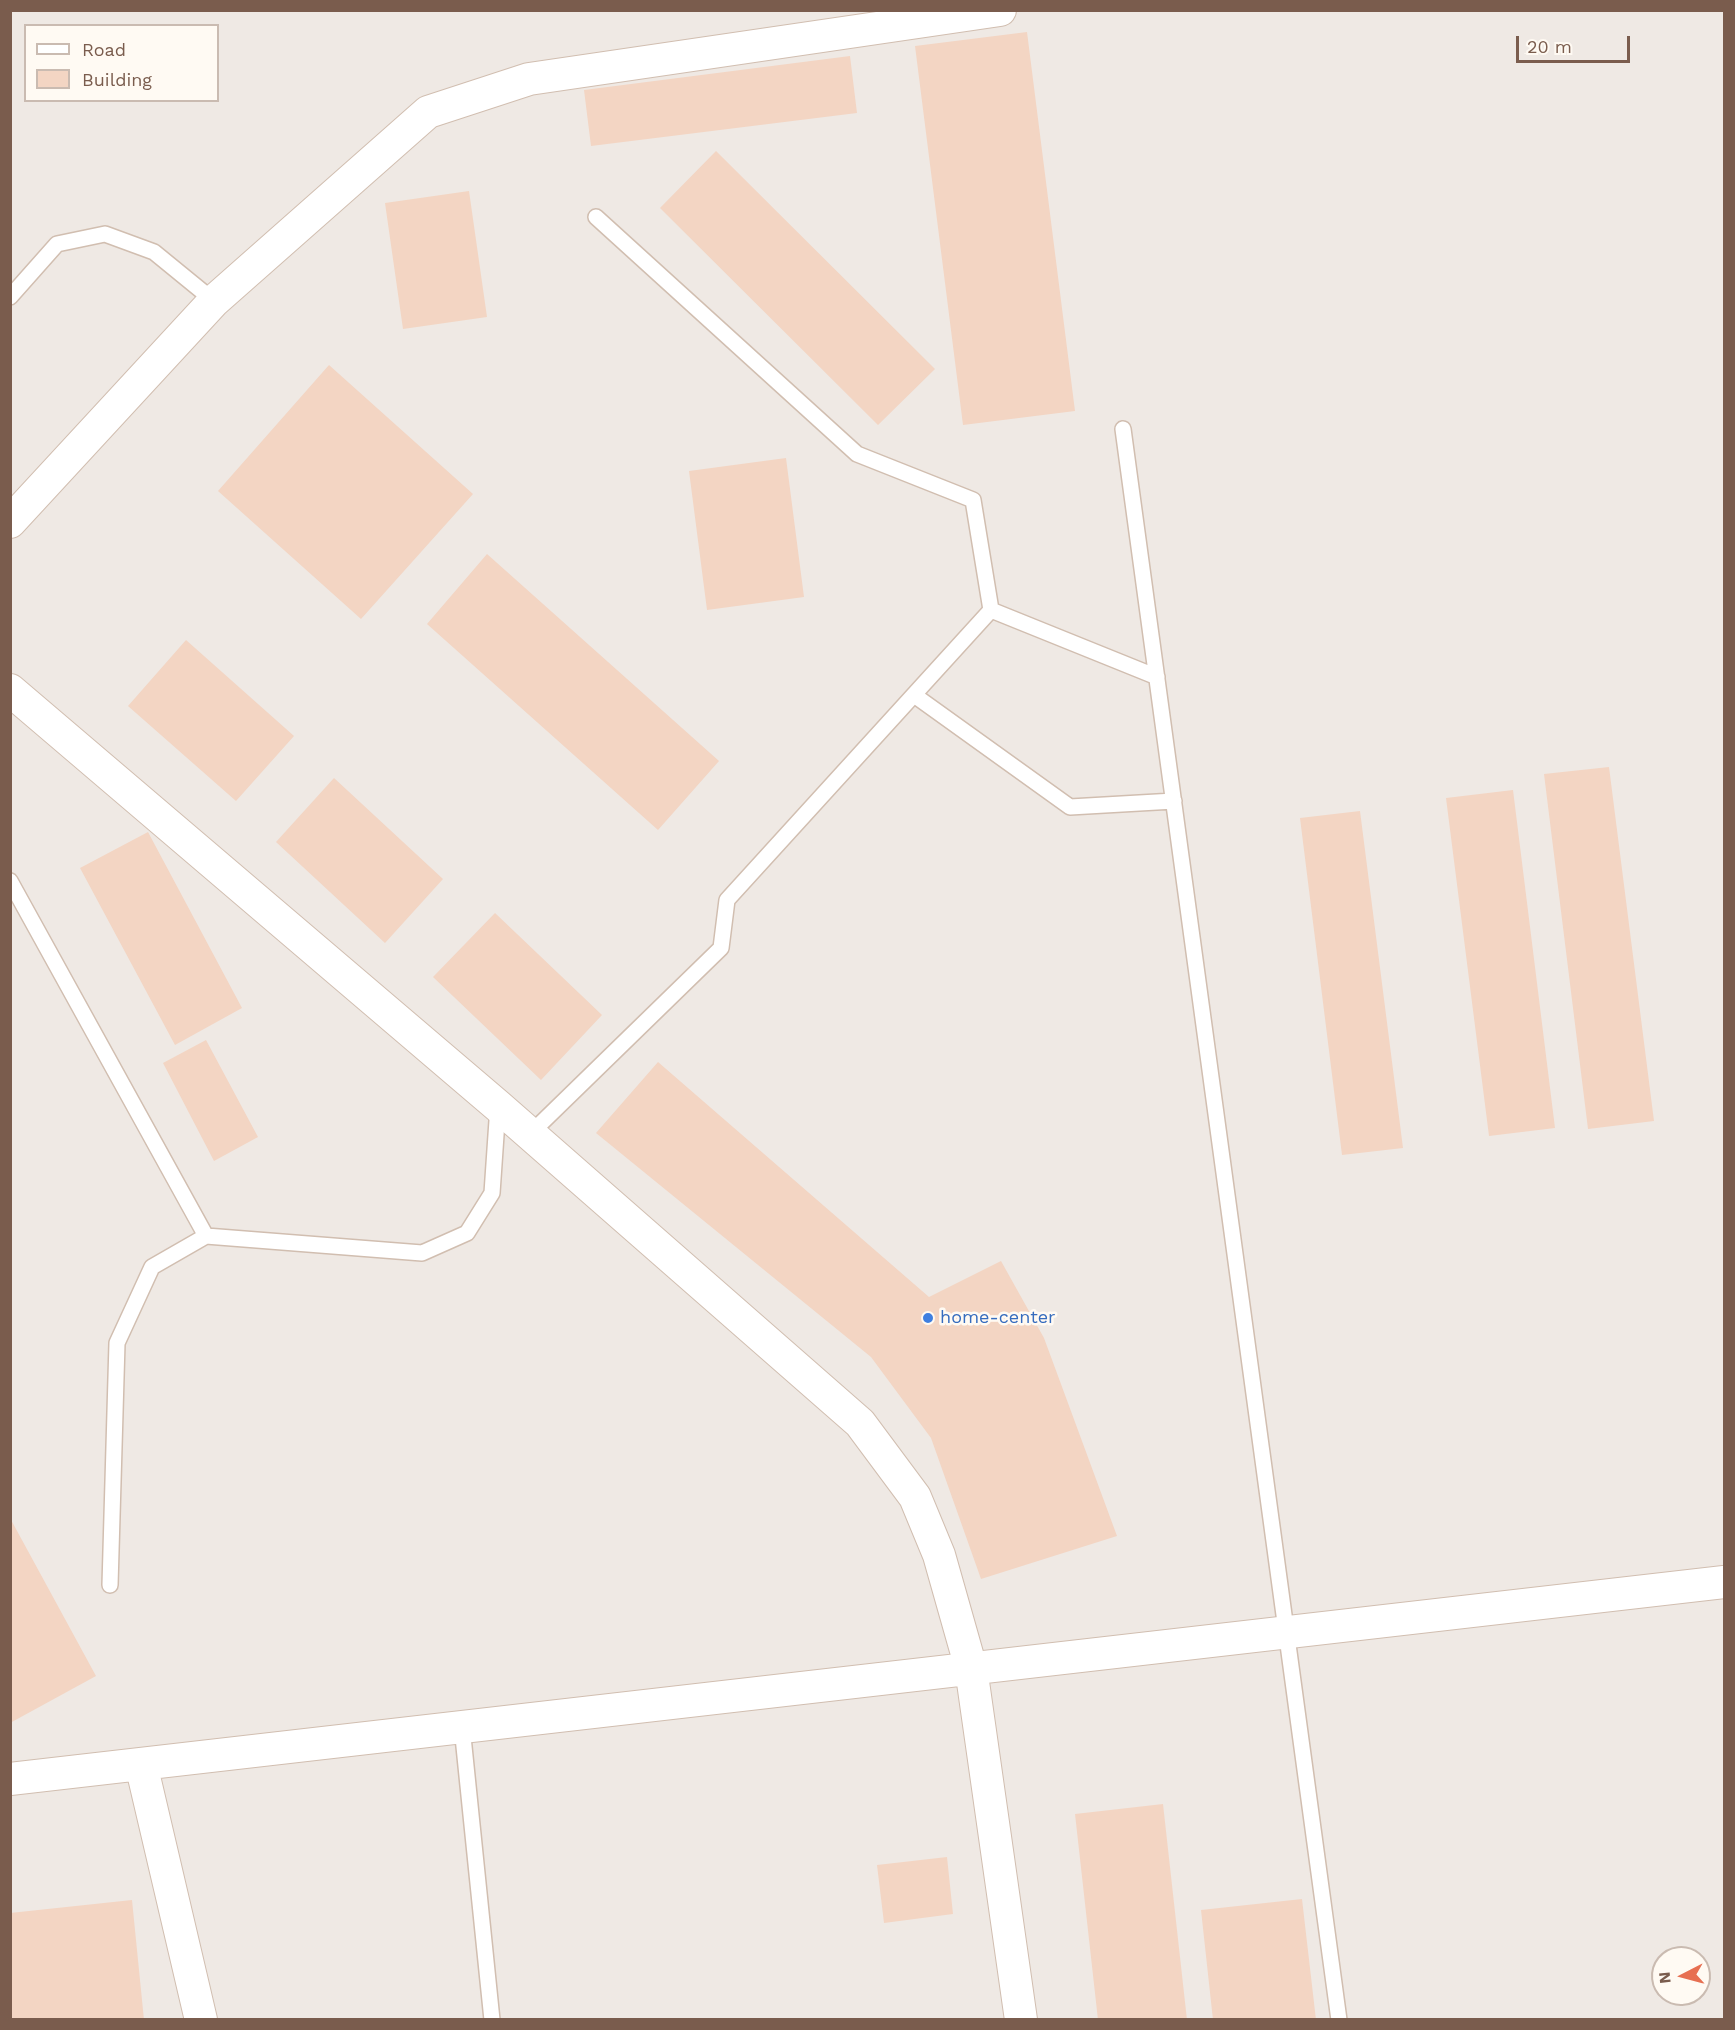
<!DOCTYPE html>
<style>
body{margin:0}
#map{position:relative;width:1735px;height:2030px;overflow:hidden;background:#fdf6ec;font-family:"Work Sans",sans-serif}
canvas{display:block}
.frame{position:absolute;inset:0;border:12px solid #7a5c4d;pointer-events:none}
.legend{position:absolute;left:24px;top:24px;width:195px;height:78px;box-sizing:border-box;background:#fffaf3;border:2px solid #cabbb1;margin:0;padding:8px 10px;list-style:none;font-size:18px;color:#7a5c4d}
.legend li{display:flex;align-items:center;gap:12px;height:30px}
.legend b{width:30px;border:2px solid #cabbb1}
.north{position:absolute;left:1651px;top:1946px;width:60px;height:60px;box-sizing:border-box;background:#fffaf3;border:2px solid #cabbb1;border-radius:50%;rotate:264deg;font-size:16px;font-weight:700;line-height:24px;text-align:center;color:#7a5c4d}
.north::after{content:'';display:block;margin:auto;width:21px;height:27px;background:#e76f51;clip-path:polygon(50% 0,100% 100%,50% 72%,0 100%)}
.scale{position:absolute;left:1516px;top:36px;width:114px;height:27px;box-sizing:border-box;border:3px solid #7a5c4d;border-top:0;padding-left:8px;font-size:18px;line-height:21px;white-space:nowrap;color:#7a5c4d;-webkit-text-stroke:4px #fffaf3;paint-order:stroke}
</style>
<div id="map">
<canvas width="1735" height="2030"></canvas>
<div class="frame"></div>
<ul class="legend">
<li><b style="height:8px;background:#fff"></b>Road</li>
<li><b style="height:16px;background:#f3d5c3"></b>Building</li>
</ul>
<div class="north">N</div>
<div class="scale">20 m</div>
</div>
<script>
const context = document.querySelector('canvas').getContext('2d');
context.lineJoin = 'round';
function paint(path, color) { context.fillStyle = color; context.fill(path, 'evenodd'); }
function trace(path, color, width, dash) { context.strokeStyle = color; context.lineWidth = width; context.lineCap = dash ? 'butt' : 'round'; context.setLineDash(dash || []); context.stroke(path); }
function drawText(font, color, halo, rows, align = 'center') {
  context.font = font + ' "Work Sans",sans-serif'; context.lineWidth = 5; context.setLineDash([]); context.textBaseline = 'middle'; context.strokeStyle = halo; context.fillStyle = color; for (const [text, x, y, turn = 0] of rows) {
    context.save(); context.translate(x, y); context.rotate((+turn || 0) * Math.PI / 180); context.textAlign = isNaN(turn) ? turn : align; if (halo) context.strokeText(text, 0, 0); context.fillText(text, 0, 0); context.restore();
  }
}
paint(new Path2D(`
 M 11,11 L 1724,11 L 1724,2019 L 11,2019 ZM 26,26 L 218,26 L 218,100 L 26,100 ZM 1663,1958 L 1699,1958 L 1699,1994 L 1663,1994 Z`), '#efe9e4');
paint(new Path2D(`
 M 1027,32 L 1075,411 L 963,425 L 915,46 Z
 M 850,56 L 857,113 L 591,146 L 584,90 Z
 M 716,151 L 935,369 L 878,425 L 660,208 Z
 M 469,191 L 487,317 L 403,329 L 385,203 Z
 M 329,365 L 473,494 L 361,619 L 218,491 Z
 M 786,458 L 804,597 L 707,610 L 689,471 Z
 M 487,554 L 719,761 L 658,830 L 427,624 Z
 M 186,640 L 294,736 L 236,801 L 128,706 Z
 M 1609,767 L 1654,1121 L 1588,1129 L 1544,774 Z
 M 334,778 L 443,879 L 385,943 L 276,842 Z
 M 1513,790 L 1555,1128 L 1489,1136 L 1446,798 Z
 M 1360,811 L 1403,1148 L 1342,1155 L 1300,818 Z
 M 148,832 L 242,1008 L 175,1045 L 80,868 Z
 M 495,913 L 602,1015 L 541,1080 L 433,977 Z
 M 206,1040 L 258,1137 L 214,1161 L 163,1063 Z
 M 658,1062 L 929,1297 L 1001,1261 L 1044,1338 L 1117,1536 L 981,1579 L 931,1438 L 871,1357 L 596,1133 Z
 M 10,1518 L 96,1676 L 10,1723 Z
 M 1163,1804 L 1187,2020 L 1098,2020 L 1075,1814 Z
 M 947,1857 L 953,1914 L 884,1923 L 877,1865 Z
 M 1302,1899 L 1316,2020 L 1213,2020 L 1201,1910 Z
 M 132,1900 L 144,2020 L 10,2020 L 10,1913 Z`), '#f3d5c3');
const service = new Path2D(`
 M 596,217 L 857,454 L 973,500 L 991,610
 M 10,297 L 57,244 L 105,234 L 154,252 L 214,301
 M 1123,429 L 1339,2020
 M 914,695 L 1070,807 L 1174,801
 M 10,881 L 206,1236
 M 530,1134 L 721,948 L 727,900 L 991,610 L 1157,677
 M 110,1585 L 117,1343 L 152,1267 L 206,1236 L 422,1253 L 467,1233 L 492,1193 L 498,1106
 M 462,1727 L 492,2020`);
const minor = new Path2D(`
 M 10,522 L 214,301 L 428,112 L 529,79 L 1000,10
 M 10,690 L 498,1106 L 860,1423 L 915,1497 L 939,1555 L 971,1668 L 1021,2020
 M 141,1764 L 201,2020
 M 10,1779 L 1724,1582`);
trace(service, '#d1beb0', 18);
trace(minor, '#d1beb0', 34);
trace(service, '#fff', 15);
trace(minor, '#fff', 32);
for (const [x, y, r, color] of [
 [928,1318,6,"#3f7fe0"]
]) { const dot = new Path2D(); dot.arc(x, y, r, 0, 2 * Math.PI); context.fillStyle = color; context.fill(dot); trace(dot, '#fffaf3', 2); }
drawText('18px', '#366cbe', '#fffaf3', [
 ["home-center",940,1318]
], 'left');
</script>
